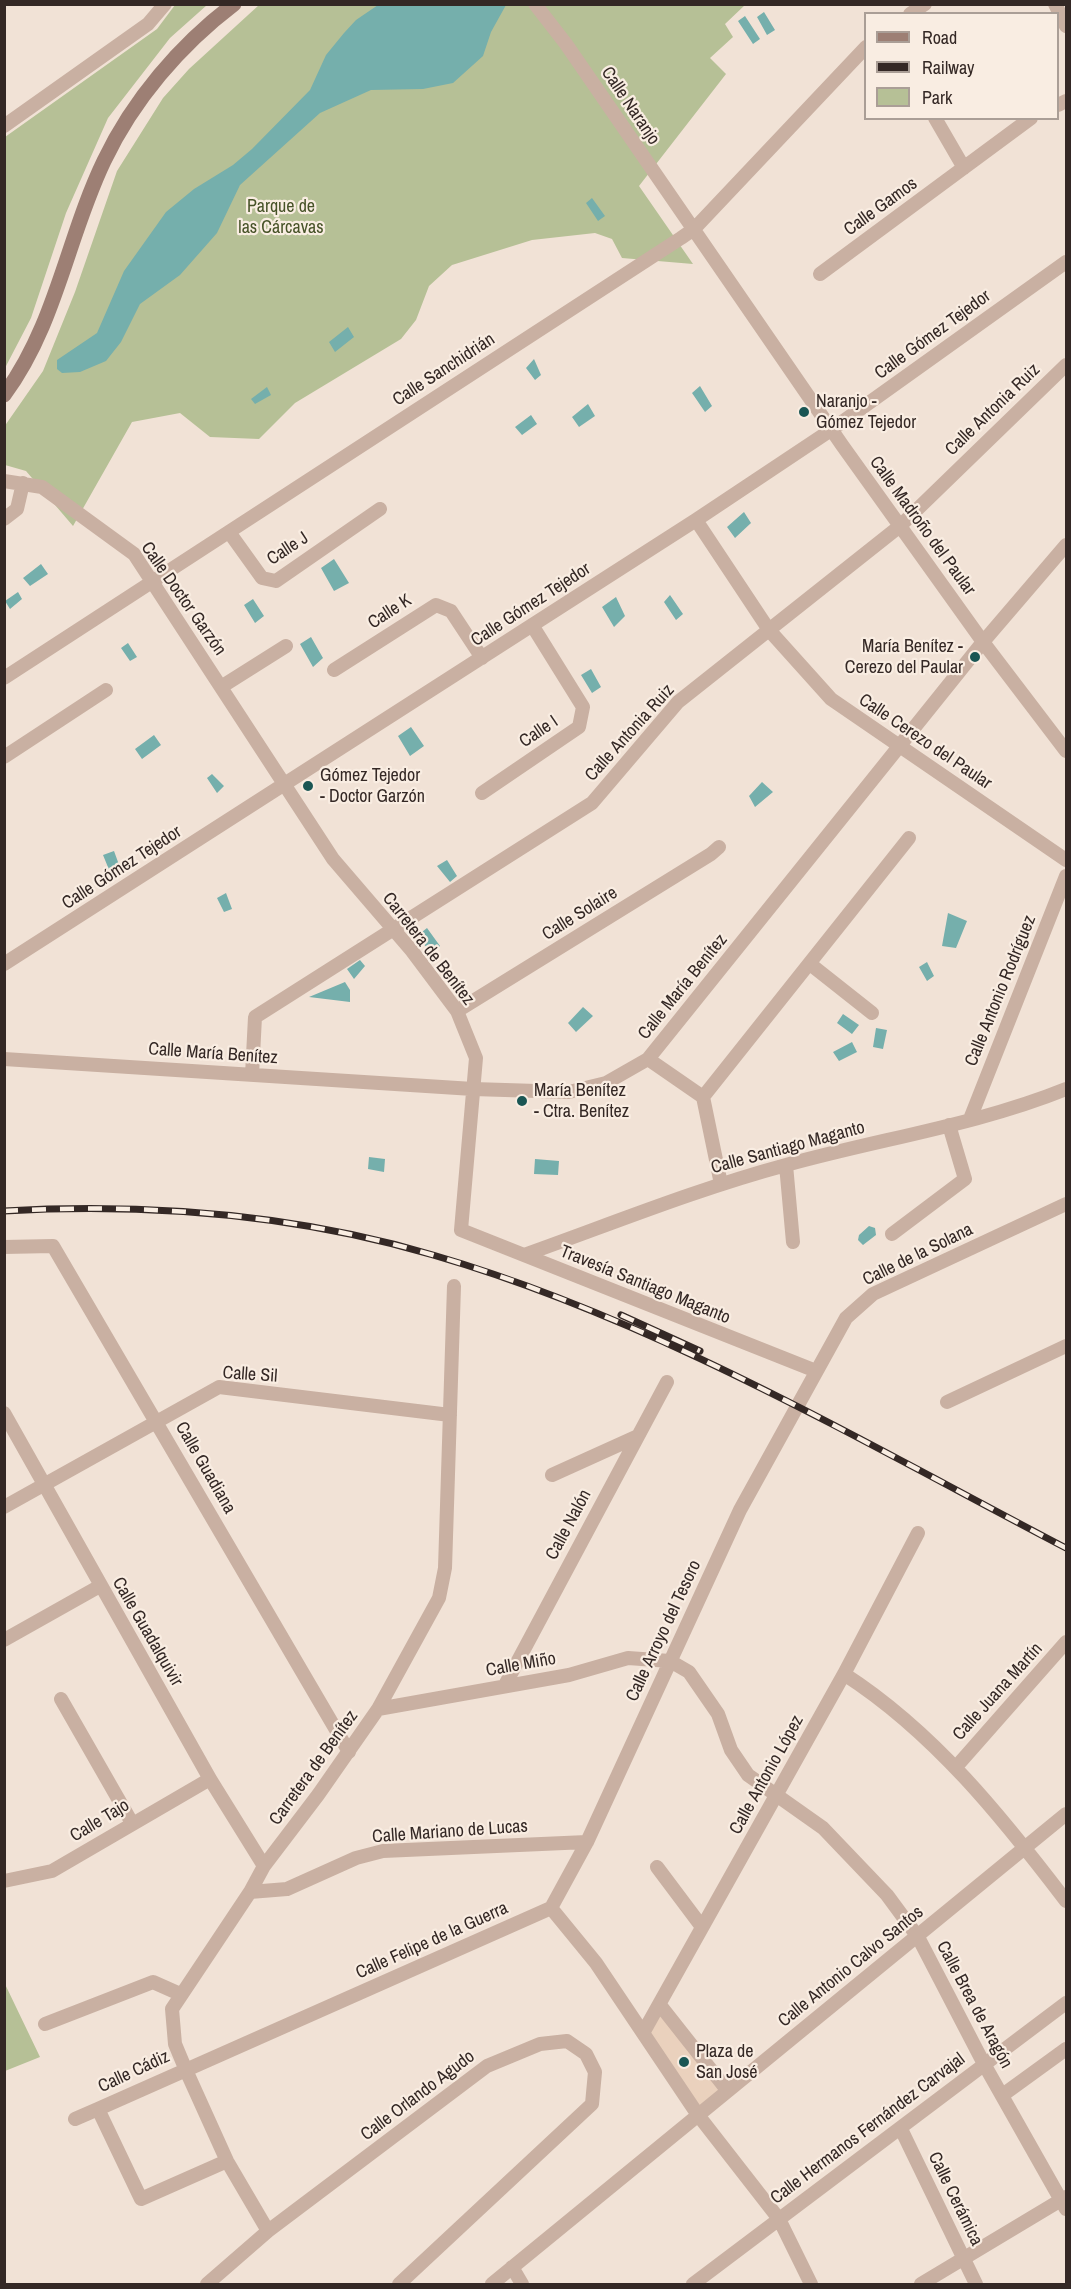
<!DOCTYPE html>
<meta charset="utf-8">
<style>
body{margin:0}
#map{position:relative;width:1071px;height:2289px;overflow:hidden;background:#f1e2d6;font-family:"Archivo Narrow",sans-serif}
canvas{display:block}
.frame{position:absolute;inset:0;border:6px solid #342825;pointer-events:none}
.legend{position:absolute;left:864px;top:12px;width:195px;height:108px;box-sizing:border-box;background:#f9ede2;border:2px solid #aa9e96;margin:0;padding:8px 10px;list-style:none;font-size:18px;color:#342825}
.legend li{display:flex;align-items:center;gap:12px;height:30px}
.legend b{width:30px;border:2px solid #aa9e96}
</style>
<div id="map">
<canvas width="1071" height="2289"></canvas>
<div class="frame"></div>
<ul class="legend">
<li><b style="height:8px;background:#9d7f74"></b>Road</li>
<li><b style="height:8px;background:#342825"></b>Railway</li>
<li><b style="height:16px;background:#b6c096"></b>Park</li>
</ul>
</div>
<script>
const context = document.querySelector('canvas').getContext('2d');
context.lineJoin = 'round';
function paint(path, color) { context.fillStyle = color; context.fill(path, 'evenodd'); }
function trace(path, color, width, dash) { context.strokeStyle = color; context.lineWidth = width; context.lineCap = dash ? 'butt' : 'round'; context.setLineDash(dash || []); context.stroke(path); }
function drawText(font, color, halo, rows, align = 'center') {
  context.font = font + ' "Archivo Narrow",sans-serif'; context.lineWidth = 4.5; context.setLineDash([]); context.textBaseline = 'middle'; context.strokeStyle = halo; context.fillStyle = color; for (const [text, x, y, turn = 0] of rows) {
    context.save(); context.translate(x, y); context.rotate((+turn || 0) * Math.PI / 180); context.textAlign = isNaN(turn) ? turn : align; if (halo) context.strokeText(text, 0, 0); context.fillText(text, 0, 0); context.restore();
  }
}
paint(new Path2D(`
 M 175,5 L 207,5 L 170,38 L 108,118 L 66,213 L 31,318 L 5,368 L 5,137 L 157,29 Z
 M 259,5 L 745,5 L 725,24 L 733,37 L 710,58 L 726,74 L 639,186 L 693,264 L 622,258 L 612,239 L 595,233 L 532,240 L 452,265 L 429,286 L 416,320 L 401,339 L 295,403 L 259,439 L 210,437 L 180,413 L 132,422 L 73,526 L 26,471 L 5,465 L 4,427 L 43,371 L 75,292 L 117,171 L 163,98 L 189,69 Z
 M 4,1982 L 40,2057 L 5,2071 L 4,2071 Z`), '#b6c096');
paint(new Path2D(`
 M 660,2005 L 727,2090 L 698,2115 L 643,2033 Z`), '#ead1bd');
paint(new Path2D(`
 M 378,5 L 506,5 L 491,32 L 483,56 L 453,83 L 423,89 L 371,90 L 320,113 L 240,185 L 217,233 L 180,275 L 140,304 L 121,342 L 106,361 L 80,372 L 62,373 L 57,369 L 57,360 L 97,333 L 124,271 L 166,212 L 194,189 L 233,165 L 252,149 L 310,90 L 326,55 L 344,33 L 356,20 Z
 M 764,12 L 775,30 L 767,35 L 757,17 Z
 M 745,16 L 760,39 L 753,44 L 738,21 Z
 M 592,198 L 605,216 L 598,221 L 586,203 Z
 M 348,327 L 354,337 L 335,352 L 329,342 Z
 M 534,359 L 541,375 L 535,380 L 526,368 Z
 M 700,386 L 712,406 L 705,412 L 692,393 Z
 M 267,387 L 271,395 L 255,404 L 251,399 Z
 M 588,404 L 595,416 L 579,427 L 572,417 Z
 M 531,415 L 537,424 L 522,435 L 515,427 Z
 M 744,512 L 751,523 L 735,538 L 727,527 Z
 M 334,559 L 349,583 L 334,591 L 321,568 Z
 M 41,564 L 48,574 L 30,586 L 23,578 Z
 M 18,592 L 22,599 L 10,609 L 5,601 Z
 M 670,595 L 683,614 L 676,620 L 664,602 Z
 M 616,597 L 625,616 L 614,627 L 602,607 Z
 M 253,599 L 264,616 L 255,623 L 244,605 Z
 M 311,637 L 323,658 L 313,667 L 300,644 Z
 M 128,643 L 137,657 L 130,661 L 121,648 Z
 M 591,669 L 601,687 L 592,693 L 581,675 Z
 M 411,727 L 424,746 L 410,756 L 398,736 Z
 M 154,735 L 161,745 L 142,759 L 135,749 Z
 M 212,774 L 224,786 L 217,793 L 207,778 Z
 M 762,782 L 773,792 L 755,807 L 749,796 Z
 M 114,851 L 122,873 L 112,877 L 103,855 Z
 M 447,860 L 457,876 L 450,882 L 437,866 Z
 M 226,893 L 232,909 L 224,912 L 217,898 Z
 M 948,913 L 967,921 L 956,948 L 942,946 Z
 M 427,928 L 440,946 L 432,954 L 417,936 Z
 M 360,960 L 365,966 L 354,979 L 347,969 Z
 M 927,962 L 934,976 L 927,981 L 919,967 Z
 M 345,982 L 350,990 L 350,1002 L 309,997 Z
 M 583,1007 L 593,1016 L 576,1032 L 568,1023 Z
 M 843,1014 L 859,1025 L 852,1034 L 837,1023 Z
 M 876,1028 L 887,1030 L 883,1049 L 873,1047 Z
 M 852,1042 L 857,1052 L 839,1061 L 833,1052 Z
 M 369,1157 L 385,1159 L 384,1172 L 368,1169 Z
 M 535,1159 L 559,1161 L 558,1175 L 534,1174 Z
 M 869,1226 L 875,1228 L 876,1235 L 863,1245 L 858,1240 L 859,1235 Z`), '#75afac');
trace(new Path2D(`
 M 535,4 L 566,44 L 842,445 L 983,642 L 1066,751
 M 1055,4 L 1066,26
 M 910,14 L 925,4
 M 1058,105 L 1066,101
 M 935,118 L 964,168
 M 4,126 L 148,24 L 165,4
 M 820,274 L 1031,118
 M 4,481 L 42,487 L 134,554 L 333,859 L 412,951 L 457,1011 L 476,1058 L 461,1230 L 816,1371
 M 4,519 L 17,509 L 23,483
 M 696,520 L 769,630 L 831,699 L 1066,860
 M 229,532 L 262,578 L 276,581 L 380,509
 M 334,670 L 436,605 L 451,611 L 482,658
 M 4,678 L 681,238 L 694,229 L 866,47
 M 221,687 L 286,646
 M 4,757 L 106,690
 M 482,793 L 579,727 L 583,707 L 532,625
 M 4,964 L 696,520 L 831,430 L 1066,262
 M 810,964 L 872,1013
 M 457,1011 L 711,854 L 719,847
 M 4,1059 L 473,1089 L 569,1092 L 606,1083 L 648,1059 L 983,642 L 1066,545
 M 648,1059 L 703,1097 L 721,1184
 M 252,1075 L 255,1017 L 592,803 L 678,702 L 900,526 L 1066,365
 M 703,1097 L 909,838
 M 970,1119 L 1066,876
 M 786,1165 L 793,1242
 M 892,1234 L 965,1179 L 949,1125
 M 4,1247 L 53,1246 L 349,1752
 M 524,1255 C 611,1224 697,1189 786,1165 C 879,1139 977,1125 1066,1089
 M 947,1402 L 1066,1346
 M 4,1413 L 210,1779 L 264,1866
 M 552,1475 L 636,1437
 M 4,1507 L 219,1387 L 450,1415
 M 4,1640 L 100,1586
 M 844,1674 C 934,1732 1002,1817 1066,1901
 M 505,1685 L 667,1382
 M 61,1699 L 132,1823
 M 378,1709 L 569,1675 L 628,1658 L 670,1661 L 689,1672 L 718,1714 L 731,1750 L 748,1775 L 823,1828 L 887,1895 L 918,1937 L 984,2064 L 1066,2209
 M 956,1767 L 1066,1642
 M 657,1867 L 702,1927
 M 4,1881 L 52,1871 L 210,1779
 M 250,1892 L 287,1889 L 356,1858 L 383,1851 L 587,1842
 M 551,1908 L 587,1842 L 740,1510 L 846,1318 L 873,1294 L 1066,1204
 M 551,1908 L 596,1963 L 698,2115 L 779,2219 L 811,2284
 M 660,2005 L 727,2090
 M 45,2024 L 153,1982 L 180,1994
 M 643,2033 L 844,1674 L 918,1533
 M 1004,2094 L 1066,2049
 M 75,2119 L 98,2109
 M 901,2129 L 976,2284
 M 227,2161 L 141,2199 L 98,2109 L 551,1908
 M 268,2231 L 227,2161 L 185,2068 L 175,2044 L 172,2009 L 250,1892 L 264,1866 L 318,1795 L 378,1709 L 439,1598 L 445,1568 L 454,1286
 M 512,2267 L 522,2284
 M 207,2284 L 268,2231 L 487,2066 L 540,2044 L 567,2041 L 586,2054 L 595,2072 L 592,2104 L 399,2284
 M 492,2284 L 1066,1814
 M 693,2284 L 1066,2003
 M 921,2284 L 1066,2197`), '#c9b0a2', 14);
trace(new Path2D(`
 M 4,395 C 56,325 67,238 104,161 C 133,100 180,45 234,4`), '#9d7f74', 15);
const rail = new Path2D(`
 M 4,1211 C 149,1203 294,1214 433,1255 C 654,1319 863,1442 1066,1548
 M 621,1315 L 700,1351`);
trace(rail, '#342825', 7);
trace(rail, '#f9ede2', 4.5, [14]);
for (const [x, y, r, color] of [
 [804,412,6,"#1a5654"],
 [975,657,6,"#1a5654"],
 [308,786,6,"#1a5654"],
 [522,1101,6,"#1a5654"],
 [684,2062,6,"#1a5654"]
]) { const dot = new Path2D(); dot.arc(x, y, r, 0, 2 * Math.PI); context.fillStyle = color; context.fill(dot); trace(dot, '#f9ede2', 2); }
drawText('18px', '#342825', '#f9ede2', [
 ["Calle Naranjo",630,106,56],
 ["Calle Gamos",881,207,-36],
 ["Calle Gómez Tejedor",933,335,-36],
 ["Calle Sanchidrián",444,370,-33],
 ["Calle Antonia Ruiz",993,410,-44],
 ["Calle Madroño del Paular",922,526,54],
 ["Calle J",288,549,-33],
 ["Calle Doctor Garzón",183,599,55],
 ["Calle Gómez Tejedor",531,605,-33],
 ["Calle K",390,612,-33],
 ["Calle I",539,732,-34],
 ["Calle Antonia Ruiz",630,733,-48],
 ["Calle Cerezo del Paular",925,742,34],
 ["Calle Gómez Tejedor",122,868,-33],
 ["Calle Solaire",580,914,-32],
 ["Carretera de Benítez",428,949,52],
 ["Calle María Benítez",683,987,-51],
 ["Calle Antonio Rodríguez",1001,991,-68],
 ["Calle María Benítez",213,1054,4],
 ["Calle Santiago Maganto",788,1148,-15],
 ["Calle de la Solana",918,1255,-26],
 ["Travesía Santiago Maganto",645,1285,22],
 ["Calle Sil",250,1375,4],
 ["Calle Guadiana",205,1468,60],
 ["Calle Nalón",569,1525,-62],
 ["Calle Arroyo del Tesoro",664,1631,-65],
 ["Calle Guadalquivir",147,1632,60],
 ["Calle Miño",521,1665,-10],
 ["Calle Juana Martín",998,1692,-48],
 ["Carretera de Benítez",314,1768,-54],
 ["Calle Antonio López",767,1775,-61],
 ["Calle Tajo",100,1821,-31],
 ["Calle Mariano de Lucas",450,1832,-4],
 ["Calle Felipe de la Guerra",432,1941,-24],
 ["Calle Antonio Calvo Santos",851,1967,-39],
 ["Calle Brea de Aragón",974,2005,62],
 ["Calle Cádiz",134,2072,-25],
 ["Calle Orlando Agudo",418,2096,-37],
 ["Calle Hermanos Fernández Carvajal",868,2129,-37],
 ["Calle Cerámica",955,2199,64]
]);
drawText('18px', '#475328', '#f9ede2', [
 ["Parque de",281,207],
 ["las Cárcavas",281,228]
]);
drawText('18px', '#342825', '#f9ede2', [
 ["Naranjo -",816,402],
 ["Gómez Tejedor",816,423],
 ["María Benítez -",963,647,"right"],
 ["Cerezo del Paular",963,668,"right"],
 ["Gómez Tejedor",320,776],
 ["- Doctor Garzón",320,797],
 ["María Benítez",534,1091],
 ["- Ctra. Benítez",534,1112],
 ["Plaza de",696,2052],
 ["San José",696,2073]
], 'left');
</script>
